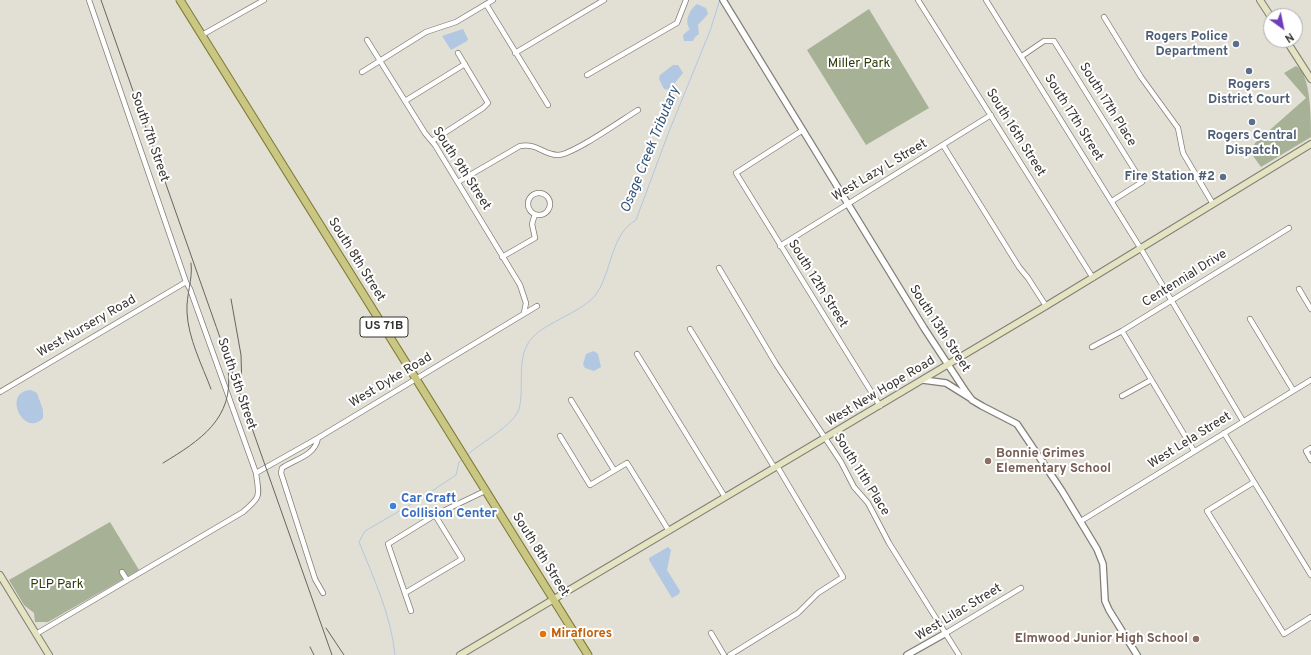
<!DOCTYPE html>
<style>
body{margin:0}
#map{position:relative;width:1311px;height:655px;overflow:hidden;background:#e2dfd5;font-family:Overpass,sans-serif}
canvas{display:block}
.north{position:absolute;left:1263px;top:8px;width:40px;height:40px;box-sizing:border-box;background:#fff;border:1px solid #afaead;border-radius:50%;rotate:147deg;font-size:11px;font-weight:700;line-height:16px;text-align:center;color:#373531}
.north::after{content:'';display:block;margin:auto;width:14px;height:18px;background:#6f3fb7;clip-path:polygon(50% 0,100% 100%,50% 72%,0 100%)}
</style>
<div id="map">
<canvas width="1311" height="655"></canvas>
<div class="north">N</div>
</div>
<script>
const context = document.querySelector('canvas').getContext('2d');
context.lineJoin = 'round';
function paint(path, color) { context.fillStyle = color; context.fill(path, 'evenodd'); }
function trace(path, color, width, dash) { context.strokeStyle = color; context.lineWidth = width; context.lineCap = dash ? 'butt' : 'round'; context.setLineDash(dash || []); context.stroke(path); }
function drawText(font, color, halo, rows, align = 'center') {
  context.font = font + ' Overpass,sans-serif'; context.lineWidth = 4; context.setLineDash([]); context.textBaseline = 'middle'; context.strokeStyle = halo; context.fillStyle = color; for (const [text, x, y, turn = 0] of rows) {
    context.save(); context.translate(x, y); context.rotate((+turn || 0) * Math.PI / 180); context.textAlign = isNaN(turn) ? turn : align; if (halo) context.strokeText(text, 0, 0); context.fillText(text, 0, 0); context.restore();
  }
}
paint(new Path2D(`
 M 869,9 L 929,108 L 866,145 L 807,50 Z
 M 1296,66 C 1311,73 1311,119 1311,137 L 1261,167 L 1251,153 L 1255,143 L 1306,98 L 1284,73 Z
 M 110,522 L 139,570 L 48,622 L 35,622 L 34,613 L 24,605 L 9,580 Z`), '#a7b195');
paint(new Path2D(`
 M 697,4 L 706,8 L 708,14 L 698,25 L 699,34 L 695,37 L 693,41 L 684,41 L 683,35 L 690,29 C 684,22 689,10 697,4 Z
 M 463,29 L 468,39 L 467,41 L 451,50 L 442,36 Z
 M 673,65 L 678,65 L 683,73 L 669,90 L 664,89 L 659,79 L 660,75 Z
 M 594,351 L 598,354 L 601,367 L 594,371 L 585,368 L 583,364 L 586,354 Z
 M 31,390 L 37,393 L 43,410 L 43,418 C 24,439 1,391 31,390 Z
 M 668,547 L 671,550 L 667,570 L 680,591 L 679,594 L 672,598 L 649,560 L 649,558 Z`), '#b2c7e1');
trace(new Path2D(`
 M 467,455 C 478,445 515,424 519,409 C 525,387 515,357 532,338 C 546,322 585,311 597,293 C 612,270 611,234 636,220 L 668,134 L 710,31 L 719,2
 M 395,655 C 391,615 374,579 359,542 L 365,531 L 420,499 L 456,475 L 459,462 L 462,460`), '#b2c7e1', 1);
const minor = new Path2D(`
 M 918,0 L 1093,278
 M 986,0 L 1141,249 L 1243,421
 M 486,4 L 548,105
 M 1104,17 L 1141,77 L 1178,128 L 1183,153 L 1213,204
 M 202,35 L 264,0
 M 367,40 L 425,133 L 435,145 L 520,285 L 526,303 L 524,313
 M 515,53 L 604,0
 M 1022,56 L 1044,41 L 1054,41 L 1142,182 L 1112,201
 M 362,72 L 426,32 L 456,22 L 493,0
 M 587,75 L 677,23 L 686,0
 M 405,101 L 465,64
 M 803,130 L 736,173 L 880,406
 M 432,141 L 483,108 L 488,103 L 458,53
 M 943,145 L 1019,267 L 1028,278 L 1046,306
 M 458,182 L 520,146 C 538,143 543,155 558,155 C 573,155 623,119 638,110
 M528 204a11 11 0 1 1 22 0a11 11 0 1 1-22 0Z
 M 780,246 L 991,115
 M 502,257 L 535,238 L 532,224 L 535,214
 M 719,268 L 776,364 L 841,462 L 854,487 L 868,503 L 889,543 L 959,655
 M 1299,289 L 1311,309
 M 1250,319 L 1293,390
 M 690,329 L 774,467
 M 1122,331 L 1194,451
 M 1092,347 L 1122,331 L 1289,228
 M 637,354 L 725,497
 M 0,392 L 186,282
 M 1122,396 L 1151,380
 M 571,400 L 614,470
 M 1224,433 L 1311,575
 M 560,436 L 590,485 L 627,463 L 669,531
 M 318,438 C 315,456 295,459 282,468 L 281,473 L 315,579 L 323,593
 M 1311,448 L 1306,451 L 1311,460
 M 256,473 L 318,438 L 537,306
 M 1254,482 L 1207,511 L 1284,634 L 1311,617
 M 1081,521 L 1311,380
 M 122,572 L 127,580
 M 405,593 L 462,559 L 435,515
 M 411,611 L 388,544 L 435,515 L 485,491
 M 711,633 L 724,655
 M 946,633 L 1021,588
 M 36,634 L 243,512 C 262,496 259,496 256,473 L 190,289 L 186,282 L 89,0
 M 730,655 L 798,613 L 818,593 L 843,577 L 777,466`);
const tertiary = new Path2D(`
 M 723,0 L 924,328 L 966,392 L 972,400 L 982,406 L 1017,424 L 1062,491 L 1097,549 L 1103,564 L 1105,601 L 1109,610 L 1137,655
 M 923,380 L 946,383 L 970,398
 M 907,655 L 946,633`);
const secondary = new Path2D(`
 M 1260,0 L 1271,17
 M 1286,40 L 1311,79
 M 0,575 L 49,655
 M 460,655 L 1046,306 L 1311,144`);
const primary = new Path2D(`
 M 180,0 L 588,655`);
trace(minor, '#817e75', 6);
trace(tertiary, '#817e75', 8);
trace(secondary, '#817e75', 8);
trace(primary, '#7f7b32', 9);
trace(minor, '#fff', 4.5);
trace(tertiary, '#fff', 5.5);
trace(secondary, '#e4e3c2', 6);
trace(primary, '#cac784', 7);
trace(new Path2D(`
 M 101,0 L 332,655
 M 191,263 C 193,280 186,295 187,312 C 188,338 202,365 211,389
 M 231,299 L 241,355 L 242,390
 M 163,463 C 199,441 235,419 228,369
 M 326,628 L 344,655
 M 310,647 L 314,655`), '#67655f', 1);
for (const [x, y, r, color] of [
 [1236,44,4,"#5c6f8a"],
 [1249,71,4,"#5c6f8a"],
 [1252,122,4,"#5c6f8a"],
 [1223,177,4,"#5c6f8a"],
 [988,461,4,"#8d6e63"],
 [393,506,4,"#3f7fe0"],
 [543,634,4,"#e8710a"],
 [1196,639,4,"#8d6e63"]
]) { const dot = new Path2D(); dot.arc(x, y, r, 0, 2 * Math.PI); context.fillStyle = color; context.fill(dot); trace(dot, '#fff', 1.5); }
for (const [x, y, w] of [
 [384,327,48]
]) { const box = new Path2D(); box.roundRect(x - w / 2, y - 10, w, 20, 3); context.fillStyle = '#fff'; context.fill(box); trace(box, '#373531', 1); }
drawText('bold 12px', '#373531', null, [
 ["US 71B",384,327]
]);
drawText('bold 13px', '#4e5e75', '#fff', [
 ["Rogers Police",1228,37],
 ["Department",1228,52],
 ["Rogers",1249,85,"center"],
 ["District Court",1249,100,"center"],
 ["Rogers Central",1252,136,"center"],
 ["Dispatch",1252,151,"center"],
 ["Fire Station #2",1215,177]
], 'right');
drawText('13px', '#2e3b08', '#fff', [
 ["Miller Park",859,64],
 ["PLP Park",57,585]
]);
drawText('13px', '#373531', '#fff', [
 ["South 17th Place",1107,105,58],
 ["South 17th Street",1073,118,58],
 ["South 16th Street",1015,133,58],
 ["South 7th Street",149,137,71],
 ["South 9th Street",461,169,57],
 ["West Lazy L Street",880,171,-31],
 ["South 8th Street",356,260,58],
 ["Centennial Drive",1185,279,-32],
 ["South 12th Street",817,284,58],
 ["West Nursery Road",87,327,-30],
 ["South 13th Street",939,329,57],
 ["West Dyke Road",391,381,-31],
 ["South 5th Street",236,384,71],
 ["West New Hope Road",881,392,-31],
 ["West Lela Street",1190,441,-32],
 ["South 11th Place",861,475,58],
 ["South 8th Street",540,555,58],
 ["West Lilac Street",959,613,-31]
]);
drawText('bold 13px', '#785e54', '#fff', [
 ["Bonnie Grimes",996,454],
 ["Elementary School",996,469],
 ["Elmwood Junior High School",1188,639,"right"]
], 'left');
drawText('bold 13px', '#366cbe', '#fff', [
 ["Car Craft",401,499],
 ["Collision Center",401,514]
], 'left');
drawText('bold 13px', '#c56008', '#fff', [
 ["Miraflores",551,634]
], 'left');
drawText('italic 14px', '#335379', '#fff', [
 ["Osage Creek Tributary",651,150,-68]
]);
</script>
